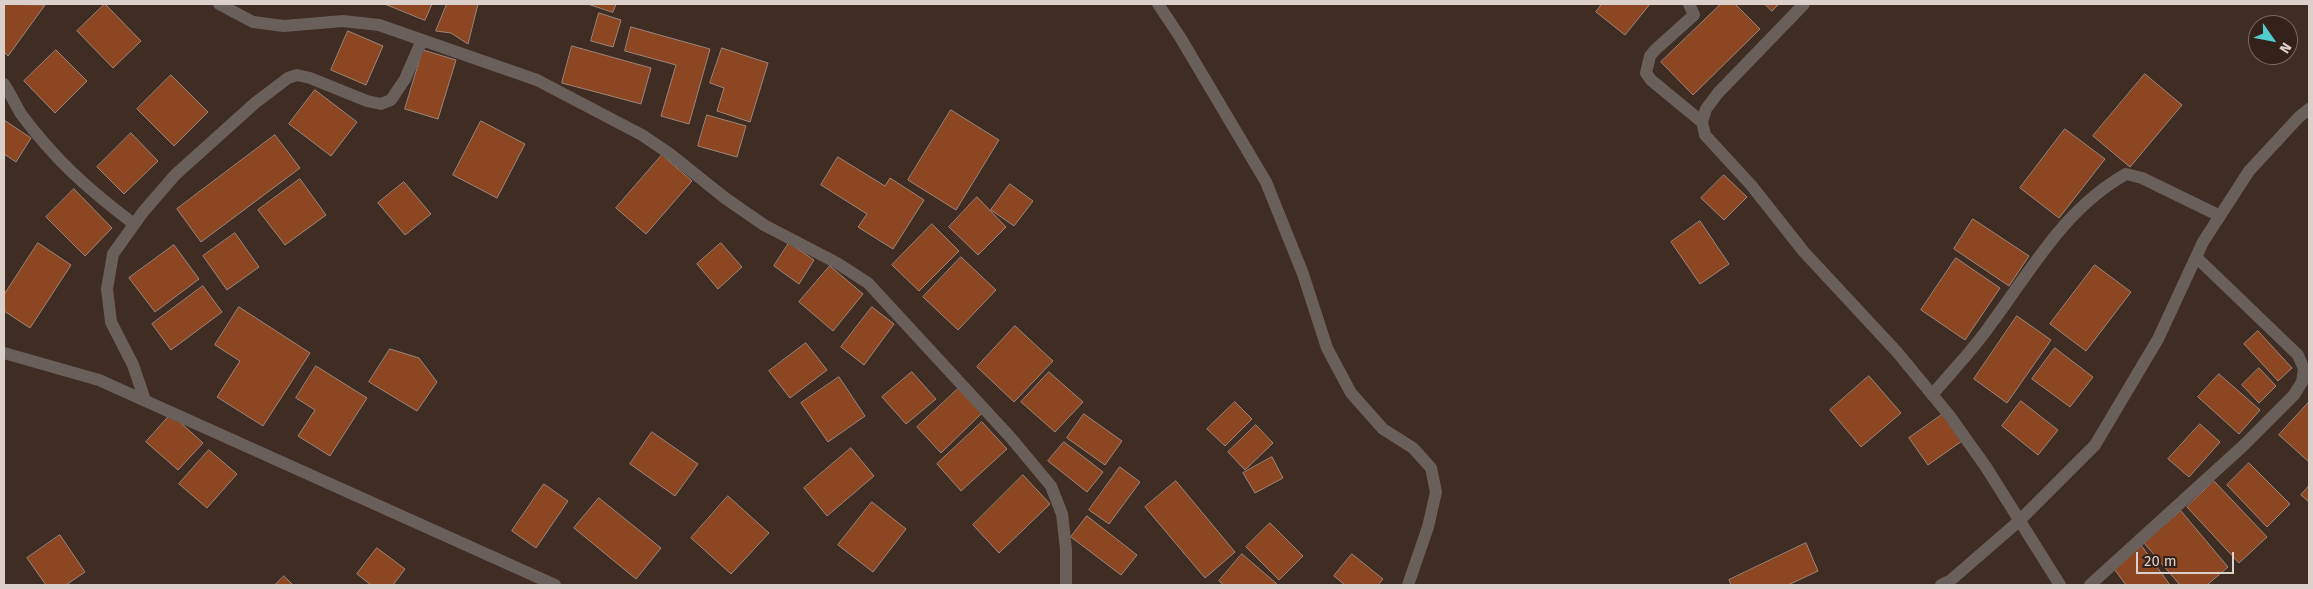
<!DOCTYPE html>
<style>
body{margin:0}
#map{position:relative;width:2313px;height:589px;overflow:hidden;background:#3f2c23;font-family:"Fira Sans",sans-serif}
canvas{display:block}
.frame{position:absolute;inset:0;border:5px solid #dcd0ca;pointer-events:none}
.north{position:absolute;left:2248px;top:15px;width:50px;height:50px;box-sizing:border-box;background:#34221a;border:1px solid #776860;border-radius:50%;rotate:123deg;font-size:14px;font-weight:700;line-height:20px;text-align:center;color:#dcd0ca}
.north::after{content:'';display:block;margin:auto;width:18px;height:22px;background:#52cdce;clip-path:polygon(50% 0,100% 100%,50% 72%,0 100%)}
.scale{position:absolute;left:2136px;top:552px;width:98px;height:22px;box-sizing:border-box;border:2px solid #dcd0ca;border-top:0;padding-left:6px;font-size:15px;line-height:18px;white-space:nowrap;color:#dcd0ca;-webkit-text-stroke:4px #34221a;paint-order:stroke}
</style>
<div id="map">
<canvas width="2313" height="589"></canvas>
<div class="frame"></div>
<div class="north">N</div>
<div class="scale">20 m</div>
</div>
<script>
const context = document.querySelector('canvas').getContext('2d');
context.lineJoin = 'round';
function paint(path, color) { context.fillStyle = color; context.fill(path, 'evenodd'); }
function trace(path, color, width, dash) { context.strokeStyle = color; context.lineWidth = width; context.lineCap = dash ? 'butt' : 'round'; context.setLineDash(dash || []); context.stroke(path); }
const building = new Path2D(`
 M 4,4 L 45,5 L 8,56 L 4,52 Z
 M 105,4 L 141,41 L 113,68 L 77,31 Z
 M 385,4 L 432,4 L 425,20 Z
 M 447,4 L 478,4 L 468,44 L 451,33 L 436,31 Z
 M 588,4 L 616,4 L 613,12 Z
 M 1602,4 L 1650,4 L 1625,35 L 1596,12 Z
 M 1721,4 L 1735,4 L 1760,29 L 1693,95 L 1661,62 Z
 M 1765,4 L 1779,4 L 1772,11 Z
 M 599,13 L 621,20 L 613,47 L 591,41 Z
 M 631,27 L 710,49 L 689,124 L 661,116 L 676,65 L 625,51 Z
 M 348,31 L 383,46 L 366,85 L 331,70 Z
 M 572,46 L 651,68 L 641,104 L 562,83 Z
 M 722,48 L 768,63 L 750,122 L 717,111 L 724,88 L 710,83 Z
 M 56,50 L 87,81 L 55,113 L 24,81 Z
 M 423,50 L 456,60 L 438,119 L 405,109 Z
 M 2145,74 L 2182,105 L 2130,167 L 2093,136 Z
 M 171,75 L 208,112 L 174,146 L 137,109 Z
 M 315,90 L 357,122 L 331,156 L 289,124 Z
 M 951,110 L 999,140 L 956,210 L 908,180 Z
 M 707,115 L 746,126 L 737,157 L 698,146 Z
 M 4,120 L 31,138 L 16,162 L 4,154 Z
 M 481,121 L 525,144 L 497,198 L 453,175 Z
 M 2065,129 L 2105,159 L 2059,218 L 2020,188 Z
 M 131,133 L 158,161 L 124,194 L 97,167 Z
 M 275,135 L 300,168 L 201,242 L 177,209 Z
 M 662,155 L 692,181 L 646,234 L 616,208 Z
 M 838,157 L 885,186 L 890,178 L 924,200 L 893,249 L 858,227 L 867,214 L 821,185 Z
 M 1724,175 L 1747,197 L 1724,220 L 1701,198 Z
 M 300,179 L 326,215 L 285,245 L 258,210 Z
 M 404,182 L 431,214 L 405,235 L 378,203 Z
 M 1010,184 L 1033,201 L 1014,226 L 991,210 Z
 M 74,189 L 112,228 L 85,256 L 46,217 Z
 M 977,197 L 1006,227 L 978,255 L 949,227 Z
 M 1973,219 L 2029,256 L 2009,286 L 1954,249 Z
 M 1700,221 L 1729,264 L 1700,284 L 1671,242 Z
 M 932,224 L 959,251 L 919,291 L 892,265 Z
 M 235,233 L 259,267 L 227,290 L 203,256 Z
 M 38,243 L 71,265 L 30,328 L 4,311 L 4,295 Z
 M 721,243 L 742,267 L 718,289 L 697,264 Z
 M 789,243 L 814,260 L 799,284 L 774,266 Z
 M 174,245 L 199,279 L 155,312 L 129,278 Z
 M 961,257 L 996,290 L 958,330 L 923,297 Z
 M 1956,258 L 2000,288 L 1965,340 L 1921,310 Z
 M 2095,265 L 2131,292 L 2086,351 L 2050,324 Z
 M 830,266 L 863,294 L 833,331 L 799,302 Z
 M 203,286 L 222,312 L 171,350 L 152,324 Z
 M 239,307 L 310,353 L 263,426 L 217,397 L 240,361 L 215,345 Z
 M 872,307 L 894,324 L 864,365 L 841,347 Z
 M 2017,316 L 2051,340 L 2007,403 L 1974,379 Z
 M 1015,326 L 1053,361 L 1014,402 L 977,367 Z
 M 2258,331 L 2292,368 L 2278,381 L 2244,344 Z
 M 806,343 L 827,370 L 790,398 L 769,371 Z
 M 2055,348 L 2093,377 L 2070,407 L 2032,379 Z
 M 390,349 L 419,358 L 437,382 L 417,411 L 369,382 Z
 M 316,366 L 367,398 L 330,456 L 298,436 L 315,410 L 296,398 Z
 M 2259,368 L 2276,386 L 2259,403 L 2242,385 Z
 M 912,372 L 936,399 L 906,424 L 882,397 Z
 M 1049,372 L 1083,402 L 1055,432 L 1021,402 Z
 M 2219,374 L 2260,410 L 2239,434 L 2198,397 Z
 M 1869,376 L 1901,413 L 1861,447 L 1830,410 Z
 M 839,377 L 865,416 L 828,442 L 801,403 Z
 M 959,388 L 982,413 L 941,453 L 917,427 Z
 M 2021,401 L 2058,430 L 2038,455 L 2002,426 Z
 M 1235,402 L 1252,419 L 1225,446 L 1207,429 Z
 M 2309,402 L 2309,462 L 2279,435 Z
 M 171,414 L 203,443 L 178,470 L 146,442 Z
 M 1084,414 L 1122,441 L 1105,465 L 1067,438 Z
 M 1943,414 L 1962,441 L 1928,465 L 1909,438 Z
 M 982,422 L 1007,449 L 961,491 L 937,464 Z
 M 2200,424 L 2220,442 L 2189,477 L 2168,459 Z
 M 1256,425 L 1273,443 L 1245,470 L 1228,452 Z
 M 652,432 L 698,464 L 675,496 L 630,464 Z
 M 1064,442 L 1103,472 L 1087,492 L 1048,461 Z
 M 851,448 L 874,476 L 827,516 L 804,488 Z
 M 209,450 L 237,474 L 207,508 L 179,484 Z
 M 1272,457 L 1283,478 L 1255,493 L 1243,473 Z
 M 2249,463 L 2290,504 L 2267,527 L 2227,485 Z
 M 1120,467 L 1140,482 L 1109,524 L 1089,510 Z
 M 1023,475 L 1050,504 L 999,553 L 973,525 Z
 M 1176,481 L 1235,552 L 1205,578 L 1145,507 Z
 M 2214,481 L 2267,537 L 2239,563 L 2187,507 Z
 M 544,484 L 568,501 L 536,548 L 512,531 Z
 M 2309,486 L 2309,502 L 2301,495 Z
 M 728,496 L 769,533 L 731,574 L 691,538 Z
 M 599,498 L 661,548 L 636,579 L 574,528 Z
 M 872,502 L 906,529 L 873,572 L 838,545 Z
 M 2181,511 L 2228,567 L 2207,585 L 2180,585 L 2144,543 Z
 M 1087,516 L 1137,555 L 1121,575 L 1071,537 Z
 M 1270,523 L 1303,556 L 1279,580 L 1246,547 Z
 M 60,535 L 85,572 L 66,585 L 46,585 L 27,558 Z
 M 1806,543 L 1818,571 L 1788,585 L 1731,585 L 1729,580 Z
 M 2141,545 L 2170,585 L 2126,585 L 2112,566 Z
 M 377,548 L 405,569 L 393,585 L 371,585 L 357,574 Z
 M 1242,554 L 1277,584 L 1276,585 L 1224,585 L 1219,581 Z
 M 1352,554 L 1383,579 L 1378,585 L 1345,585 L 1334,576 Z
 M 284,576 L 293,585 L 275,585 Z`);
paint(building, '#8c4621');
trace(building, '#9c867b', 1);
trace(new Path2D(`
 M 219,4 L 253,22 L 284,26 L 343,21 L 379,25 L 537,80 L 642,135 L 670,154 L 725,198 L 764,225 L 837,263 L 868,283 L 1011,438 L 1051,486 L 1062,514 L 1066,549 L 1066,585
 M 1158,4 L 1180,37 L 1266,182 L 1303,274 L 1327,348 L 1351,393 L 1383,429 L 1413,448 L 1431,468 L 1436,492 L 1428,527 L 1408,585
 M 1689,4 L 1694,15 L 1655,50 L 1650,56 L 1646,73 L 1651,80 L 1702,122
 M 1804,4 L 1718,93 L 1706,109 L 1702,122 L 1705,135 L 1751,185 L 1804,252 L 1897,352 L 1949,415 L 1986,467 L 2060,585
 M 4,84 C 10,93 15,104 21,114 C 55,160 89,190 134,224
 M 4,353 L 99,380 L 555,585
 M 1932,395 C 1952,371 1974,349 1991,324 C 2032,269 2064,209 2126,174 L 2142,178 L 2220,216
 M 145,400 L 133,365 L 111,322 L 107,289 L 113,254 L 143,212 L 175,175 L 255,103 L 288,78 L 297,75 L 310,78 L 367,101 L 381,104 L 391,100 L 405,79 L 422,40
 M 1941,585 L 1951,580 L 2019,521 L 2095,445 L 2158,339 L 2203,242 L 2249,171 L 2299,117 L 2309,109
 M 2090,585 L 2243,446 L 2294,395 L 2302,382 L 2304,369 L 2298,355 L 2196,257`), '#695f5b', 12);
</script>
